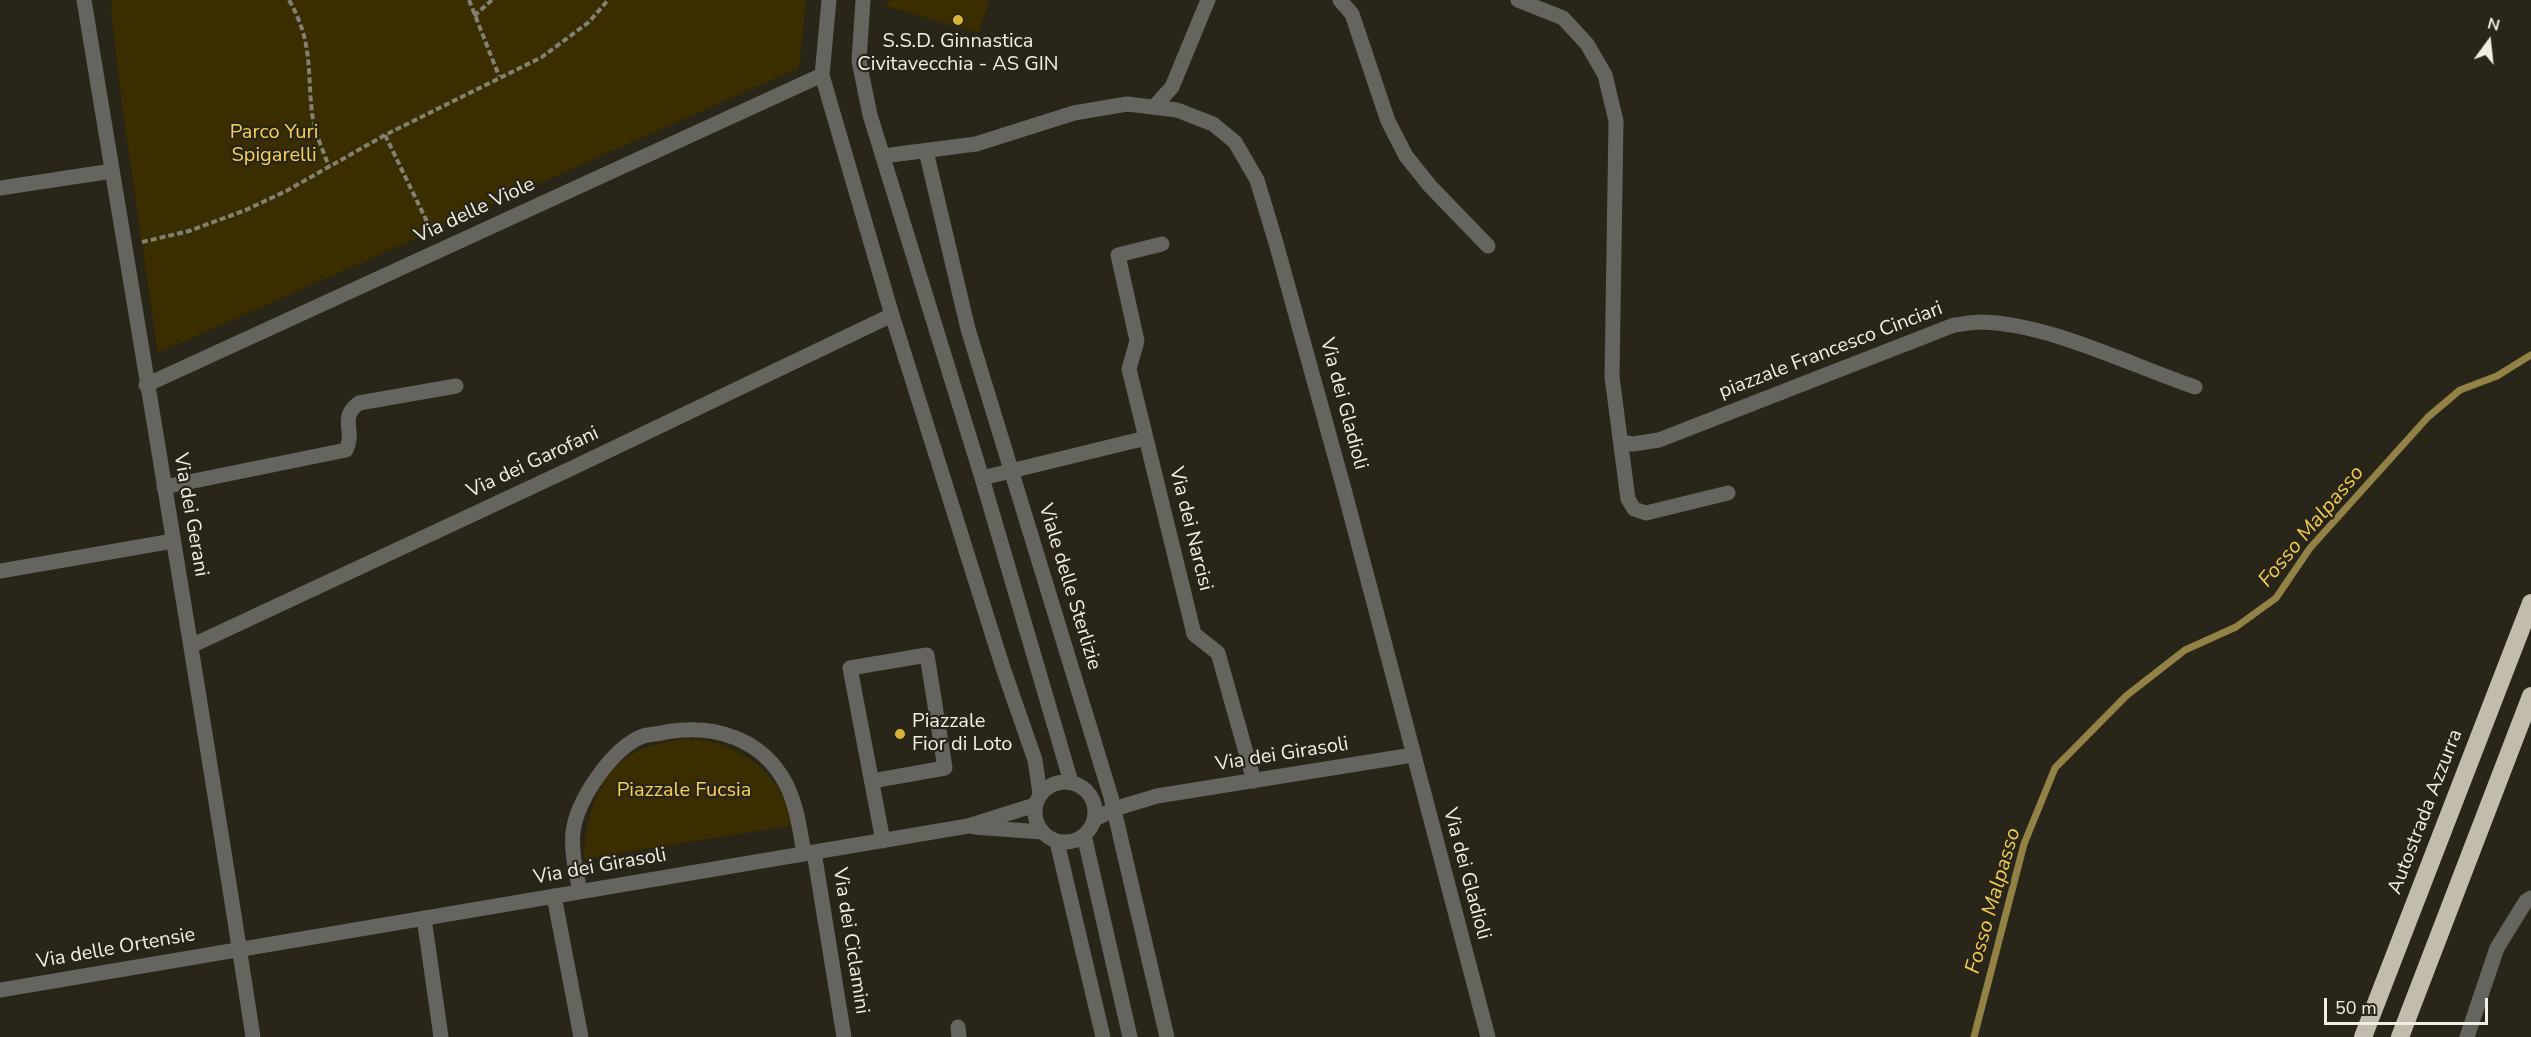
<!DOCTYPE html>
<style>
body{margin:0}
#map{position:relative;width:2531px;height:1037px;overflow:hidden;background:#292518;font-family:"Nunito Sans",sans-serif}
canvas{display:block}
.north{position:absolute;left:2459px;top:12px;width:60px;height:60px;-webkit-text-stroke:4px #292518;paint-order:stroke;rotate:15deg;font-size:16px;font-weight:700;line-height:24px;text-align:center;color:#f1eee6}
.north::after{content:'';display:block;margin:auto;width:21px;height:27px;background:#f1eee6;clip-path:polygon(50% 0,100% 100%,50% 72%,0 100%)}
.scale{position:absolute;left:2324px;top:998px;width:164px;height:27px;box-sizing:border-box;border:3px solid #f1eee6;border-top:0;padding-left:8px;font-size:18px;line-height:21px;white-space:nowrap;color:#f1eee6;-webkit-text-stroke:4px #292518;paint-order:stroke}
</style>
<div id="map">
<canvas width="2531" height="1037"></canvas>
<div class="north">N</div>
<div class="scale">50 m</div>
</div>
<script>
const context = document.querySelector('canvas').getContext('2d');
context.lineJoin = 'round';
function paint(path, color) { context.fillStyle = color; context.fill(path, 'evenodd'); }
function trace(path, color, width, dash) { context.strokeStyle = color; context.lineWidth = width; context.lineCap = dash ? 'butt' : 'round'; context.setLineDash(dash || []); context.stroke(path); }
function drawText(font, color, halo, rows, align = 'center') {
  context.font = font + ' "Nunito Sans",sans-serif'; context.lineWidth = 4.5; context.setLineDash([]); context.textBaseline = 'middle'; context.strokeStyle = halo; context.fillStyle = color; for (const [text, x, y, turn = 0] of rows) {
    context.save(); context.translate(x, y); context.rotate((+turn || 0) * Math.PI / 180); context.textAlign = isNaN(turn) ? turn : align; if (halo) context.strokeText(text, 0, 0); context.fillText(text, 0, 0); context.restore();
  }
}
paint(new Path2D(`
 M 113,0 L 806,0 L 799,68 L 158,353 L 124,119 L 111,11 Z
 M 888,0 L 989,0 L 979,33 L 886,6 Z
 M 682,739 C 691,740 701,739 710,741 C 751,751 785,782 793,825 L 584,859 C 585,816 598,769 641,749 C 654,744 668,742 682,739 Z`), '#3a2e01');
trace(new Path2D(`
 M 1974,1037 L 2024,844 L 2055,768 L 2126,696 L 2185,650 L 2236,627 L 2276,598 L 2310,548 L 2428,417 L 2460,390 L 2497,376 L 2531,355`), '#928245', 7);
trace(new Path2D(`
 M 289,0 C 313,42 307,68 312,113 C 314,131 323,150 329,167
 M 469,0 L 499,76
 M 474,16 L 492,0
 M 385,135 L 434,236
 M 142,242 L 189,231 L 246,210 L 288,190 L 385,135 L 542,57 L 589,22 L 608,0`), '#827f74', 4, [6, 3]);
trace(new Path2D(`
 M 84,0 C 141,346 200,691 253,1037
 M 829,0 L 822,75 L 892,315 L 1003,668 L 1035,760 L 1040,794
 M 863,0 L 859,61 L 870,115 L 982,478 L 1071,782
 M 1340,0 L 1352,14 L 1388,121 L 1406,156 L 1430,186 L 1488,246
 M 1518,0 L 1563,18 L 1587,44 L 1605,75 L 1616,121 L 1612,377 L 1628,499 L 1634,509 L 1646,513 L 1728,493
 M 1154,107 L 1172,87 L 1208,0
 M 926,151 L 968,329 L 1111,797 L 1167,1037
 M 883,156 L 976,144 L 1074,113 L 1127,104 L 1177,110 L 1213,124 L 1235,142 L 1257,180 L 1276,243 L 1344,489 L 1488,1037
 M 0,188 L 112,171
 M 146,385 L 822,75
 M 1146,438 L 1129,369 L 1137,341 L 1118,255 L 1162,244
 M 1621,442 L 1633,444 L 1659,440 L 1954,325 C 1963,324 1973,322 1982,322 C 2050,324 2130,365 2195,387
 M 982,478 L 1146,438 L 1194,634 L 1218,653 L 1254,781
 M 164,487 L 346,450 C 356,430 338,418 359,403 L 456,386
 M 0,571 L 173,541
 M 191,646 L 568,470 L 892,315
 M 872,781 L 945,768 L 927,655 L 850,668 L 883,841
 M1035 812a30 30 0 1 1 60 0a30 30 0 1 1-60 0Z
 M 1095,819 L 1114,809 L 1157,796 L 1413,755
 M 974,827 L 1042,832
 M 1084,835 L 1130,1037
 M 1057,842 L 1103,1037
 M 814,852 L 844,1037
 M 580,891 C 576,872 571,852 573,832 C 577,800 612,748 643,736 C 650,734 659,734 666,732 C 714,724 762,738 786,784 C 797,806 800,830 804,854
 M 554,896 L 581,1037
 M 424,918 L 441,1037
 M 0,990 L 968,826 L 1035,805
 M 958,1027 L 959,1037
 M 2467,1037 L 2497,948 L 2526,901 L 2531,898`), '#66645e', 15);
trace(new Path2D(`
 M 2363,1037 L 2531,603
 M 2400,1037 L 2531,696`), '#c1bcac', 18);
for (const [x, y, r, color] of [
 [958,20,6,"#d8b434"],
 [900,734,6,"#d8b434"]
]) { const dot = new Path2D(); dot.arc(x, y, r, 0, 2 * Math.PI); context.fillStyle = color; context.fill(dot); trace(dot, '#292518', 2); }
drawText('20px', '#f1eee6', '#292518', [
 ["S.S.D. Ginnastica",958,42],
 ["Civitavecchia - AS GIN",958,65],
 ["Piazzale",912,722,"left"],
 ["Fior di Loto",912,745,"left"]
]);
drawText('20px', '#f7d155', '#292518', [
 ["Parco Yuri",274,133],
 ["Spigarelli",274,156],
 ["Piazzale Fucsia",684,791]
]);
drawText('20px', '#f1eee6', '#292518', [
 ["Via delle Viole",475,211,-25],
 ["piazzale Francesco Cinciari",1831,351,-21],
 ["Via dei Gladioli",1343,404,75],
 ["Via dei Garofani",533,463,-25],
 ["Via dei Gerani",190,515,80],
 ["Via dei Narcisi",1190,529,76],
 ["Viale delle Sterlizie",1069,587,73],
 ["Via dei Girasoli",1282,755,-9],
 ["Autostrada Azzurra",2426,812,-69],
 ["Via dei Girasoli",600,867,-10],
 ["Via dei Gladioli",1466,874,75],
 ["Via dei Ciclamini",850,941,81],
 ["Via delle Ortensie",116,949,-10]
]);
drawText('italic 21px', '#f3cd50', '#292518', [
 ["Fosso Malpasso",2312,527,-50],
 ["Fosso Malpasso",1994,901,-74]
]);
</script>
